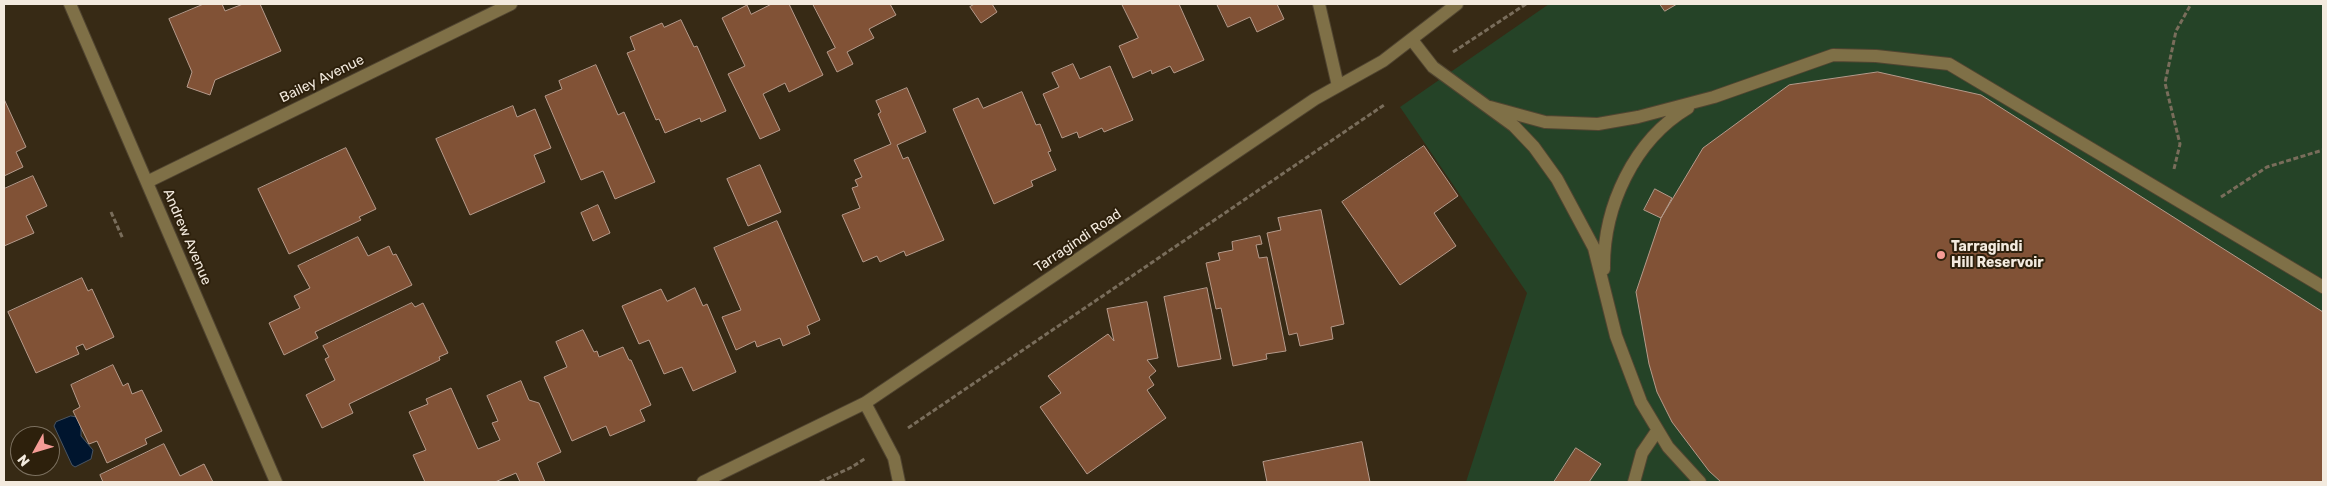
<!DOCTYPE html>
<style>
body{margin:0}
#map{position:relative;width:2327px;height:486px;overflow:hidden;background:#372a15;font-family:Rubik,sans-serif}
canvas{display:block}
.frame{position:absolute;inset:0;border:5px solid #f3eade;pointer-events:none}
.north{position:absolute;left:10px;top:426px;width:50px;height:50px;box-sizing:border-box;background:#2d200c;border:1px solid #7c7160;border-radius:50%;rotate:231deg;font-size:14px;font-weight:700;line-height:20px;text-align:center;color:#f3eade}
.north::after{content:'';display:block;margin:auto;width:18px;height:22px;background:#f59c96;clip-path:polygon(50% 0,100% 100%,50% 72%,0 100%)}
</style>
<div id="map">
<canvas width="2327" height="486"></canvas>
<div class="frame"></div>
<div class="north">N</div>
</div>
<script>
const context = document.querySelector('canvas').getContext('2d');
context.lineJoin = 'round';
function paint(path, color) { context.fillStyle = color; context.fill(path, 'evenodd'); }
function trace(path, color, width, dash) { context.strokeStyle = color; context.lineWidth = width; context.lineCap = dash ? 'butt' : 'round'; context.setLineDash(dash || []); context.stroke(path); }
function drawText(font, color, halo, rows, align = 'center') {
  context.font = font + ' Rubik,sans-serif'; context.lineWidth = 4; context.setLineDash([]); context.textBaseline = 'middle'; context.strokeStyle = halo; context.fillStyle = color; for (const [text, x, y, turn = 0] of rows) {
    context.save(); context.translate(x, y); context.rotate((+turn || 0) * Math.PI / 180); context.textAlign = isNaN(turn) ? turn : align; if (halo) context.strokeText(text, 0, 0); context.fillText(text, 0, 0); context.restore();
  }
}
paint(new Path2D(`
 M 1549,4 L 2323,4 L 2323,482 L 1466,482 L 1527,293 L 1400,107 Z`), '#254327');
const water = new Path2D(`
 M 71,416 L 77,417 L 81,428 L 81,436 L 93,450 L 91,459 L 75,467 L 72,465 L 54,426 L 56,422 Z`);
paint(water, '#00152e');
trace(water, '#495563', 1);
const building = new Path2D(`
 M 204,4 L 222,4 L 225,11 L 243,4 L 260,4 L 281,51 L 215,80 L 210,95 L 187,87 L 192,72 L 169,19 Z
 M 772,4 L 789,4 L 823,75 L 789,92 L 785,83 L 763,94 L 780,130 L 760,139 L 728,74 L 745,66 L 722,18 L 747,5 L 751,14 Z
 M 813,4 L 890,4 L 896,15 L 869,29 L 874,38 L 847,52 L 853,64 L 837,72 L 827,52 L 835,48 Z
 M 975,4 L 992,4 L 997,12 L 981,23 L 970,7 Z
 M 1122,4 L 1179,4 L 1204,60 L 1174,73 L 1170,66 L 1152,74 L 1151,70 L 1133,78 L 1119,46 L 1138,38 Z
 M 1217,4 L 1277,4 L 1284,19 L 1257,32 L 1250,17 L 1228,27 Z
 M 1660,4 L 1677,4 L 1665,11 Z
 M 681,20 L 694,47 L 697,46 L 726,111 L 701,122 L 700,118 L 665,133 L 659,119 L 656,120 L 627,53 L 635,50 L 630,37 L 662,23 L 664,27 Z
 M 1073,64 L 1080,79 L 1110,66 L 1133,120 L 1104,132 L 1102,128 L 1079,138 L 1077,132 L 1062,138 L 1043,94 L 1059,87 L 1052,73 Z
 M 596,65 L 618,115 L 624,112 L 655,182 L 615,199 L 603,171 L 581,180 L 545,96 L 562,89 L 559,81 Z
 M 1878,72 L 1981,95 L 2323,312 L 2323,482 L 1721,482 L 1709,471 L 1672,422 L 1657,392 L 1649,364 L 1636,292 L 1661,218 L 1703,148 L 1789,85 Z
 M 907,88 L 926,132 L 897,145 L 903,159 L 908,157 L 944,240 L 906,256 L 904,251 L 880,262 L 877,256 L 863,262 L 842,215 L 860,208 L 852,188 L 858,186 L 855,180 L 862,177 L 854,160 L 891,144 L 878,114 L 881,112 L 876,101 Z
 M 1022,92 L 1036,125 L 1040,124 L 1051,151 L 1048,152 L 1056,170 L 1031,181 L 1033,186 L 994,204 L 953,109 L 978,98 L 983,108 Z
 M 4,99 L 26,147 L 16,152 L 23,167 L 4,176 Z
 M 513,106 L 517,117 L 535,109 L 551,148 L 534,155 L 545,182 L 470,215 L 436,139 Z
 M 1424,146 L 1458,196 L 1434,213 L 1456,246 L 1400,285 L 1342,202 Z
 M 346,148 L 376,209 L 359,217 L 361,220 L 289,254 L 258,189 Z
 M 760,165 L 781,212 L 748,226 L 727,179 Z
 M 33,176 L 47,206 L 26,216 L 34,233 L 4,246 L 4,189 Z
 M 1655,189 L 1672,198 L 1661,218 L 1644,210 Z
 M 598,205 L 610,233 L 593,241 L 581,213 Z
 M 1321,210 L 1344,324 L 1331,327 L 1333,339 L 1300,346 L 1297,333 L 1289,335 L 1267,233 L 1281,230 L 1278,218 Z
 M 777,221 L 820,320 L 807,326 L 810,334 L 783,346 L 780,338 L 757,347 L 755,341 L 736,350 L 722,317 L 741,310 L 714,248 Z
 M 1260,236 L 1262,244 L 1256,245 L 1259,258 L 1267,257 L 1286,351 L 1266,354 L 1267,359 L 1233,366 L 1221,308 L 1216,309 L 1206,263 L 1220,260 L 1218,253 L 1233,250 L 1232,242 Z
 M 358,237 L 368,256 L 389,246 L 393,255 L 396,254 L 412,285 L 315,332 L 318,338 L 284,355 L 269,323 L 300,308 L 294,296 L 310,288 L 298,266 Z
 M 82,278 L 88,291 L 92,289 L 114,337 L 86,350 L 83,344 L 76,347 L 79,354 L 36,373 L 8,312 Z
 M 695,288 L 703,306 L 707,304 L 736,372 L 693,391 L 682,367 L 664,374 L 649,340 L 639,344 L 622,306 L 661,289 L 667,301 Z
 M 1207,288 L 1221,359 L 1178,367 L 1164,297 Z
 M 1147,302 L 1158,358 L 1147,360 L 1156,371 L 1149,377 L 1154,385 L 1147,390 L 1166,418 L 1087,474 L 1040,407 L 1061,393 L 1048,376 L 1108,334 L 1114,341 L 1107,309 Z
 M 412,303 L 415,307 L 423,303 L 448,353 L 439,357 L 440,360 L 349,404 L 353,413 L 322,428 L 306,395 L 335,380 L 325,359 L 329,357 L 323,346 Z
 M 583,330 L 594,352 L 597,351 L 599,357 L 623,347 L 629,360 L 631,360 L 651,405 L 640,410 L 645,421 L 610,436 L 606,426 L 572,441 L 544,377 L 567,367 L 556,342 Z
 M 113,365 L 123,386 L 128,383 L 132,394 L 142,390 L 162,431 L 145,439 L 147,444 L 107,463 L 97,441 L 89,444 L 73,411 L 80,407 L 71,385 Z
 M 521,381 L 529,400 L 539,403 L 561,452 L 537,463 L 545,482 L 520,482 L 516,473 L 495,482 L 425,482 L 413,455 L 426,450 L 409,412 L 428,404 L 426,399 L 451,388 L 478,449 L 500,440 L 492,423 L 498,421 L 487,396 Z
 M 1362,442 L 1370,482 L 1267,482 L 1263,462 Z
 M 164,444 L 180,476 L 204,464 L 213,482 L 103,482 L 100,475 Z
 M 1576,448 L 1601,464 L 1589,482 L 1554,482 Z`);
paint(building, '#815236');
trace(building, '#b59a8b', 1);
const minor = new Path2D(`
 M 70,4 L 276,482
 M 1319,4 L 1338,86
 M 1412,40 L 1433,67 L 1514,126 L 1534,147 L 1557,179 L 1594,248 L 1616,336 L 1641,402 L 1668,447 L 1700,482
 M 1490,107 L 1545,122 L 1598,124 L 1638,117 L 1714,97 L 1833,55 L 1876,56 L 1949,64 L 2323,287
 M 147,182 L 511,4
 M 1604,269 C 1603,207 1634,140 1688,108
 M 865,403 L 894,458 L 899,482
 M 703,482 L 865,403 L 1315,99 L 1383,61 L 1457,4
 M 1634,482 L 1642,453 L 1657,431`);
trace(minor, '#514531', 14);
trace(new Path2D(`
 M 1453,52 L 1526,4
 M 2174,169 L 2180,144 L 2165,83 L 2176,31 L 2191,4
 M 2221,197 L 2267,167 L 2323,150
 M 111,212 L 123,239
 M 908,428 L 1384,105
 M 820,482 L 852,467 L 866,458`), '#796d5b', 3, [5, 2.5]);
trace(minor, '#7f7047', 12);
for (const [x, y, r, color] of [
 [1941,255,5,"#f59c96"]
]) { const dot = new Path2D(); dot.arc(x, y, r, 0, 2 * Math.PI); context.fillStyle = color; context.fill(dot); trace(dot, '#2d200c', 2); }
drawText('14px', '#f3eade', '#2d200c', [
 ["Bailey Avenue",322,79,-26],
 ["Andrew Avenue",187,237,67],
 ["Tarragindi Road",1078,241,-34]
]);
drawText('bold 14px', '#f3eade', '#2d200c', [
 ["Tarragindi",1951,247],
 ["Hill Reservoir",1951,263]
], 'left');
</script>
